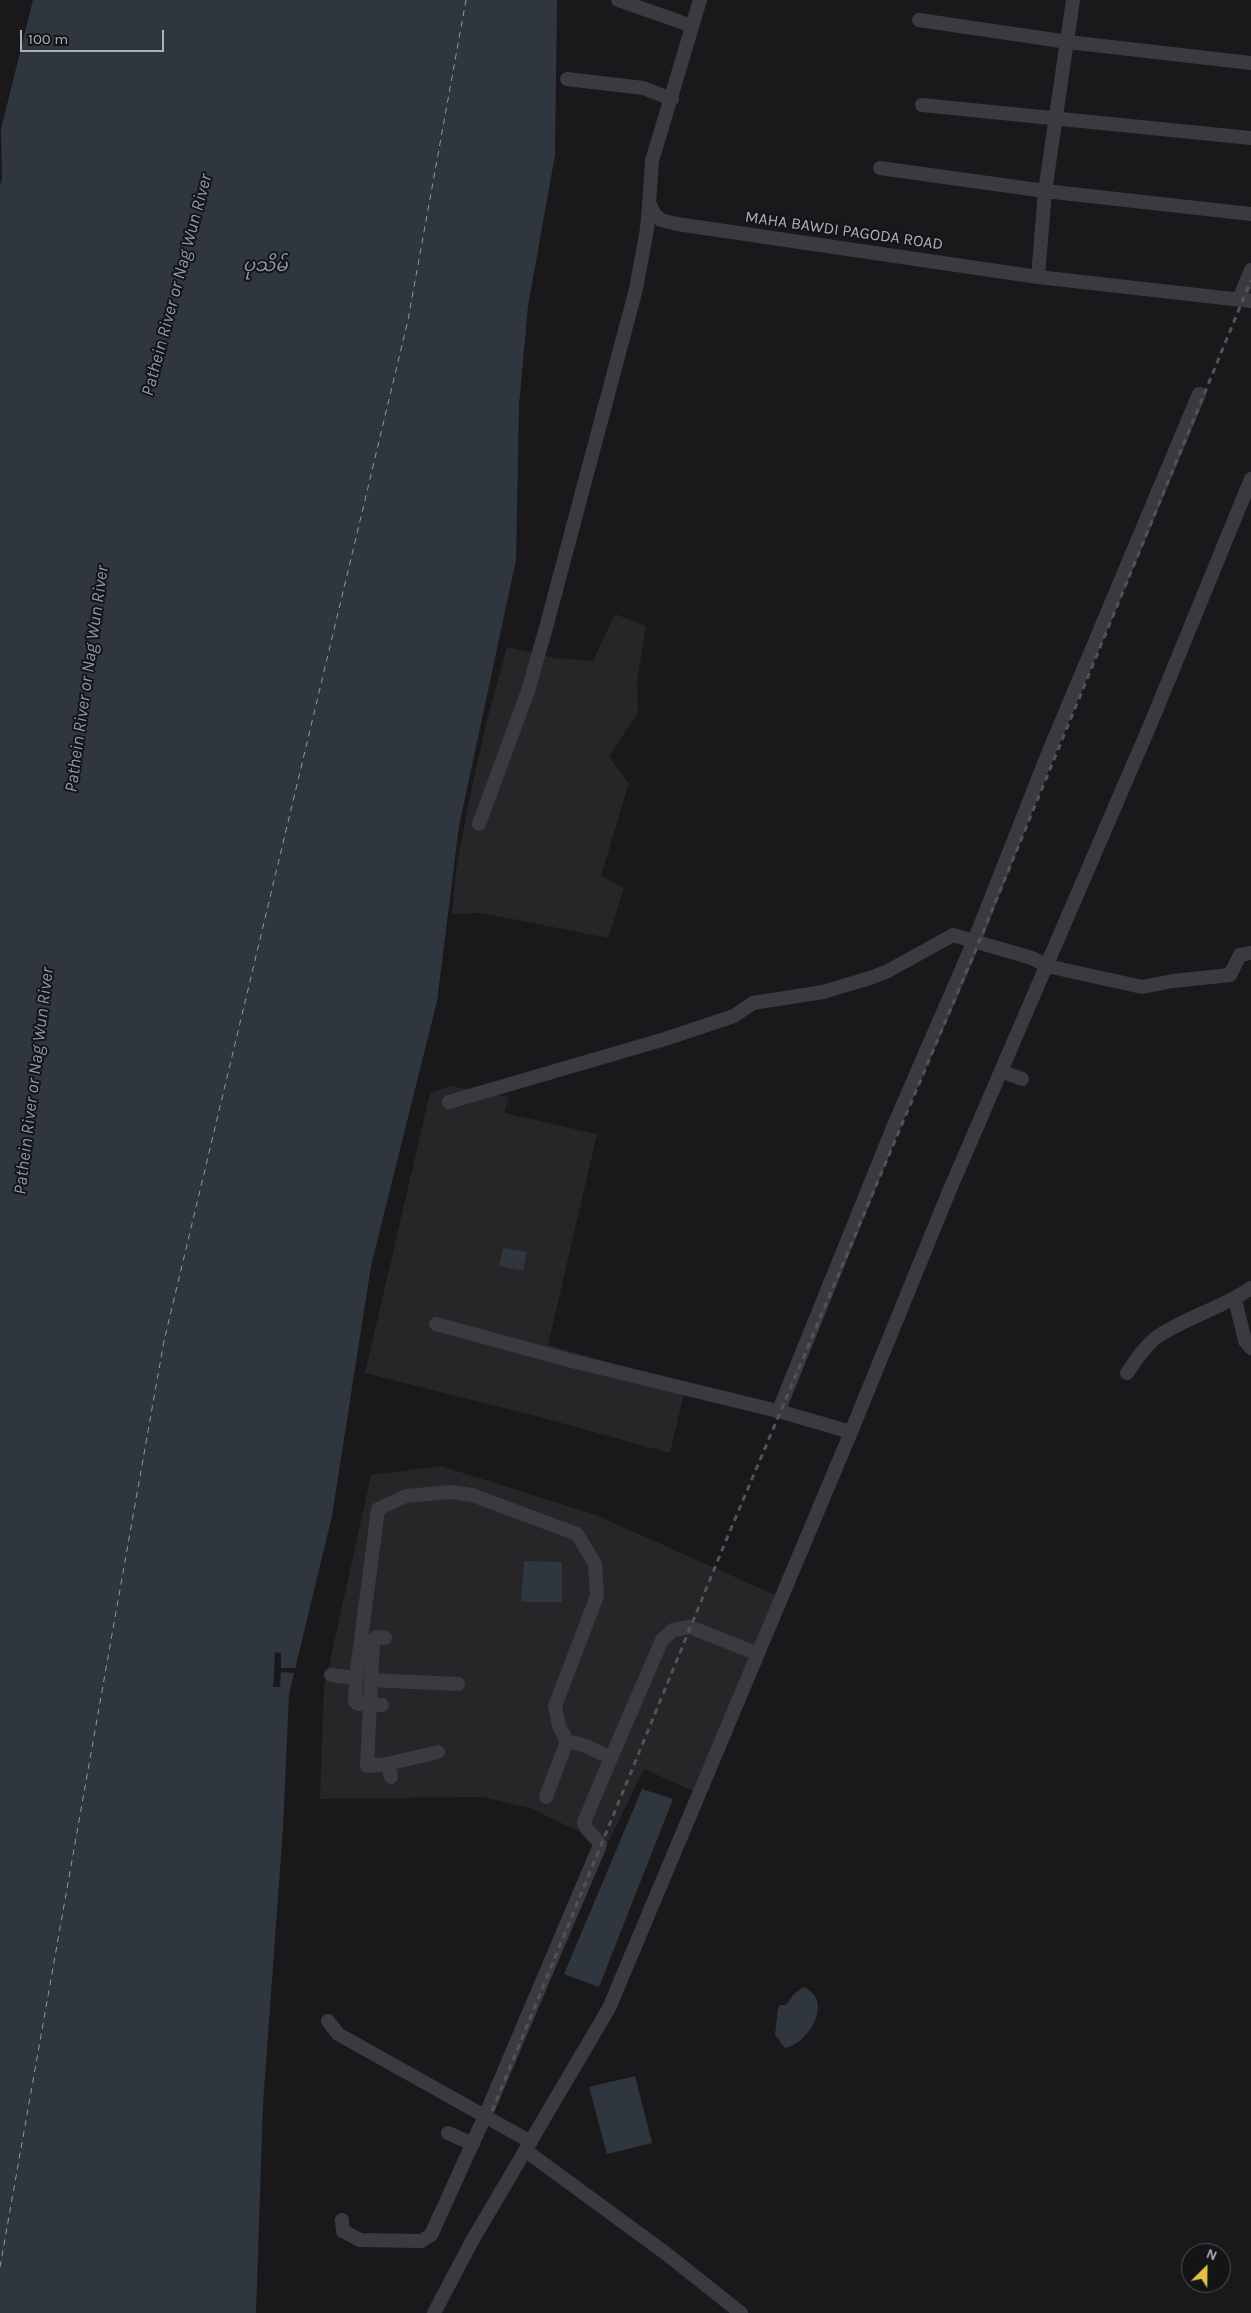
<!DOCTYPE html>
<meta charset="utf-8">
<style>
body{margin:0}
#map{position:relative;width:1251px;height:2313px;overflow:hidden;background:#19191b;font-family:Karla,sans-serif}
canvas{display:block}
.north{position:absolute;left:1181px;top:2243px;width:50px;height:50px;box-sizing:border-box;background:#141416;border:1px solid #515258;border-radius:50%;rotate:23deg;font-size:14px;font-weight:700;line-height:20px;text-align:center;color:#adafba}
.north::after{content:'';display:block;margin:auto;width:18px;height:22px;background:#e4c049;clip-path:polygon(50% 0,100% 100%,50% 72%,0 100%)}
.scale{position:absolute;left:20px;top:30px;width:144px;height:22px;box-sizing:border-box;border:2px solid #adafba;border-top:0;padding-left:6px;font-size:15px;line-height:18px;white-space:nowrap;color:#adafba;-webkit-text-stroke:4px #141416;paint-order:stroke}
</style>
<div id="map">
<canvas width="1251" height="2313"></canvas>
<div class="north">N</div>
<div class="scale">100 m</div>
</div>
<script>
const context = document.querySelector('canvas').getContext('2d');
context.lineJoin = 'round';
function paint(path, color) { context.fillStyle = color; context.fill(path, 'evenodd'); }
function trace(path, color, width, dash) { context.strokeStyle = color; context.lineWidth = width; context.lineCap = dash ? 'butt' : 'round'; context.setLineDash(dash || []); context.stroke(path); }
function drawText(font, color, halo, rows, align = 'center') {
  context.font = font + ' Karla,"Noto Sans Myanmar",sans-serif'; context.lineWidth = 4; context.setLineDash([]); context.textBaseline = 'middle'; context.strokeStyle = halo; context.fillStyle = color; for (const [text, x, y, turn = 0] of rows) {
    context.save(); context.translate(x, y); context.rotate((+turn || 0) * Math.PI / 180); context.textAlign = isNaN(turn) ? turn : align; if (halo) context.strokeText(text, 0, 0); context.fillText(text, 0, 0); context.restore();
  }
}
paint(new Path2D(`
 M 615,614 L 646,626 L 637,682 L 638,712 L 609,757 L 629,783 L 601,876 L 624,888 L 608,938 L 482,913 L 452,914 L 456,870 L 472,787 L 487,720 L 507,647 L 554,658 L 593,661 Z
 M 451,1086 L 509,1097 L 504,1113 L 597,1134 L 548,1345 L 686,1384 L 670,1453 L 539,1417 L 365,1373 L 430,1093 Z
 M 441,1466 L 596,1515 L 775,1595 L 693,1791 L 644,1769 L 607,1845 L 530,1808 L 481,1797 L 320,1799 L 324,1688 L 371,1475 Z`), '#262528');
paint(new Path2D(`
 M 33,0 L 557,0 L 555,155 L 528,306 L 519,405 L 516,560 L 459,826 L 437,1001 L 371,1266 L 332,1516 L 289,1694 L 283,1828 L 263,2104 L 256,2313 L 0,2313 L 0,185 L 2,179 L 1,129 Z
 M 503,1248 L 527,1252 L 523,1271 L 499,1266 Z
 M 524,1561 L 562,1562 L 562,1602 L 521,1602 Z
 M 642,1789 L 673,1799 L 599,1987 L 564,1974 Z
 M 803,1987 C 835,1999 809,2044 785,2048 L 775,2035 L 778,2008 L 780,2005 L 786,2005 L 794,1994 Z
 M 635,2076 L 652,2143 L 607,2154 L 589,2087 Z`), '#30363e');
paint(new Path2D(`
 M 275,1652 L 281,1653 L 281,1668 L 298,1668 L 296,1675 L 294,1673 L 281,1672 L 280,1687 L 273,1687 Z`), '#19191b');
trace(new Path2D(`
 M 0,2267 L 164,1341 L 408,320 L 466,0`), '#8799b1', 1, [6, 5]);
trace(new Path2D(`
 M 618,0 L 692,26
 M 700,0 L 652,161 L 649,203 L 655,215 L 661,220 L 677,224 L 1038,277 L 1251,301
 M 919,20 L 1068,42 L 1251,63
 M 567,79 L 643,88 L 672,99
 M 922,105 L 1251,138
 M 880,168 L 1045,191 L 1251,214
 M 1038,277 L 1045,191 L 1073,0
 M 1239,299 L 1251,270
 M 479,824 L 528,691 L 547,624 L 636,289 L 647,229 L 649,204
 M 1001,1071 L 1022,1079
 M 449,1102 L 665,1039 L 734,1016 L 753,1003 L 823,992 L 873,977 L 888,971 L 953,935 L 1032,958 L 1047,966 L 1142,987 L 1173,981 L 1230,975 L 1240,955 L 1251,953
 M 1235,1299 L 1245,1341 L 1251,1348
 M 436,1324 L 572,1361 L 782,1412 L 851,1432
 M 1127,1373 C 1136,1360 1145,1346 1157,1337 C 1186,1317 1222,1308 1251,1288
 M 778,1412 L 894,1125 L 974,941 L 1049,751 L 1199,394
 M 385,1638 L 377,1637 L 373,1640 L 367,1766 L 387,1764 L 438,1752
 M 331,1675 L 356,1678
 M 370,1680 L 458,1684
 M 382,1705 L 358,1704 L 355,1702 L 356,1678 L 378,1509 L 406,1496 L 450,1492 L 472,1495 L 577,1534 L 595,1564 L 597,1596 L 555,1706 L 559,1726 L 567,1741 L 586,1746 L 611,1758 L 662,1640 L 673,1630 L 690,1627 L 758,1654
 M 387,1764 L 391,1777
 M 546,1797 L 567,1741
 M 328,2021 L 338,2034 L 531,2142
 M 448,2133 L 473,2144
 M 526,2151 L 664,2252 L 741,2313
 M 342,2220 L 343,2231 L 360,2240 L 421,2241 L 431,2235 L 485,2116 L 600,1845 C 597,1836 586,1833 584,1822 L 611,1758
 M 434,2313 L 472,2241 L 609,2008 L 851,1432 L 948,1194 L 1151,723 L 1251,479`), '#3a3b40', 14);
trace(new Path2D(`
 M 492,2111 L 727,1538 L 979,942 L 1251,280`), '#525359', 3, [6, 5]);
drawText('16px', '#adafba', '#141416', [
 ["MAHA BAWDI PAGODA ROAD",844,231,8]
]);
drawText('italic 18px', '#8799b1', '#141416', [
 ["ပုသိမ်",265,266],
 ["Pathein River or Nag Wun River",177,285,-75],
 ["Pathein River or Nag Wun River",87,679,-82],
 ["Pathein River or Nag Wun River",34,1081,-83]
]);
</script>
